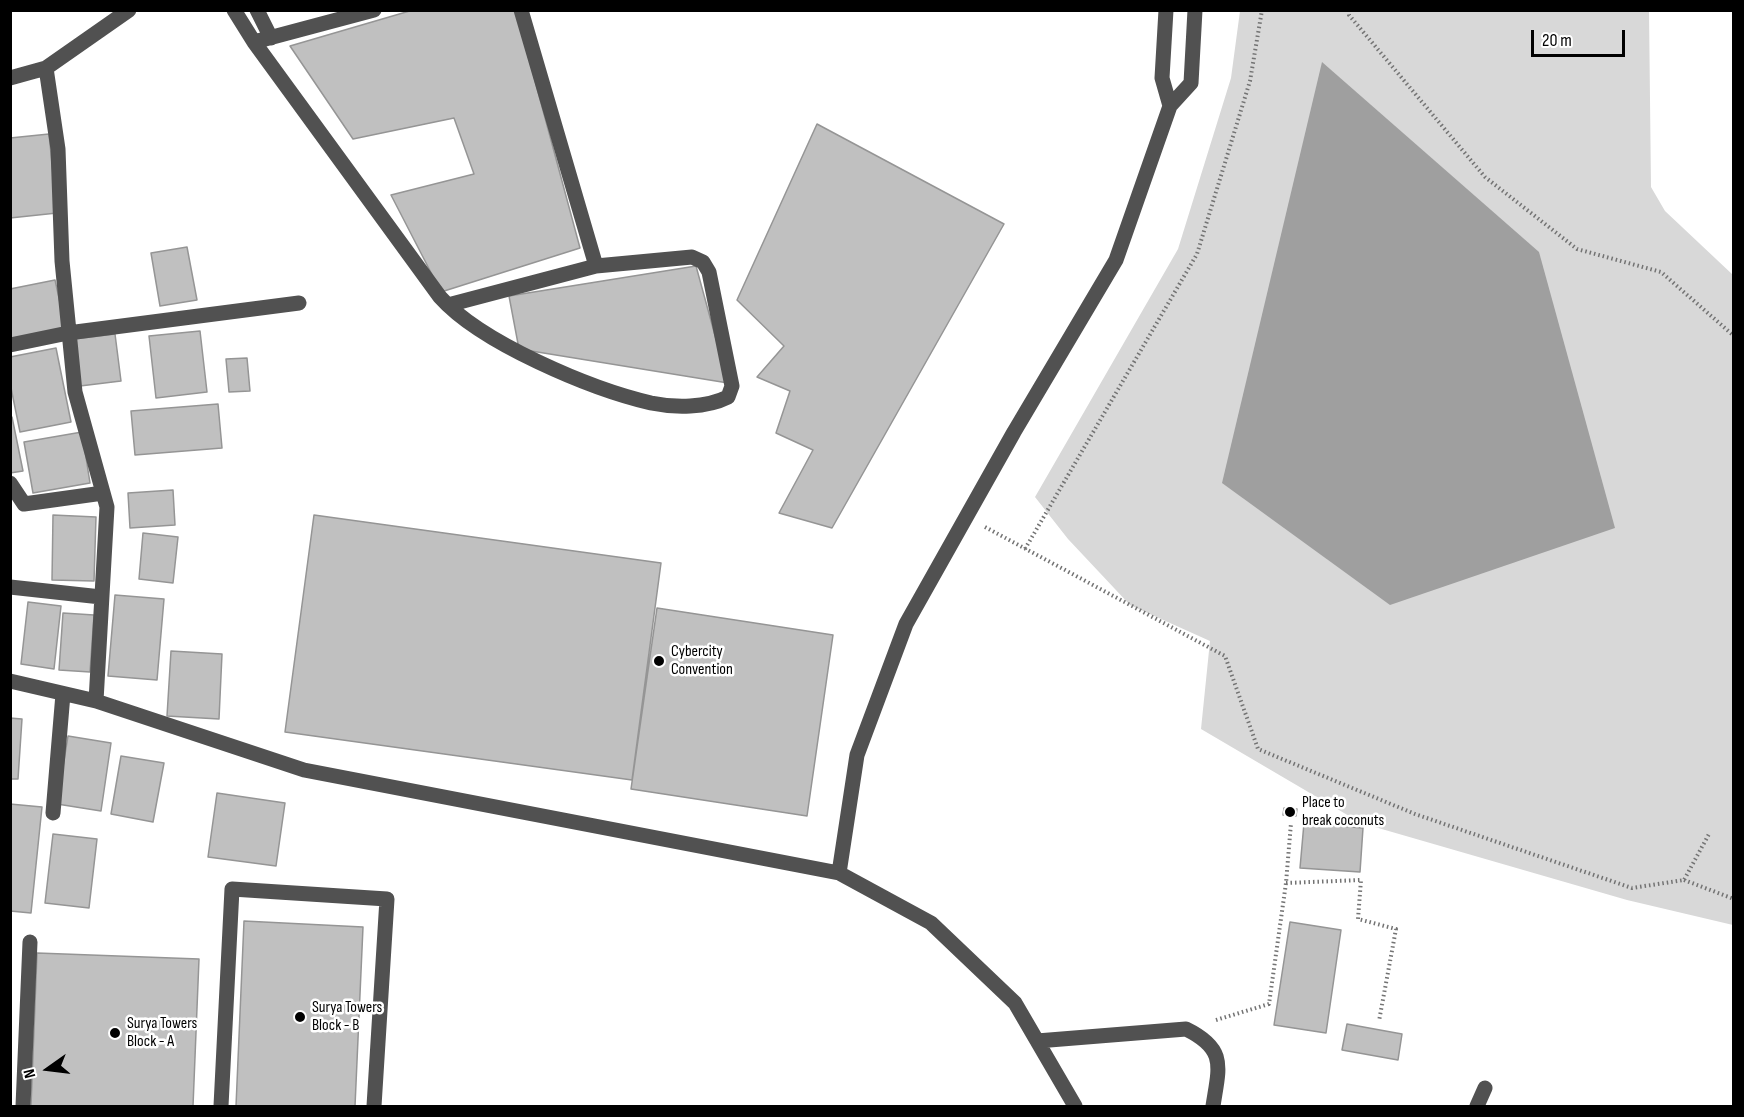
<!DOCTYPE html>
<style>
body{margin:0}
#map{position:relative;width:1744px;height:1117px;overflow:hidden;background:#fff;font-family:"Sofia Sans Condensed",sans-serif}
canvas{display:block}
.frame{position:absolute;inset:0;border:12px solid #000;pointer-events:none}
.north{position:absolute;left:18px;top:1039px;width:60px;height:60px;-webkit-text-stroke:4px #fff;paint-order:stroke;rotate:256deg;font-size:16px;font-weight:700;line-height:24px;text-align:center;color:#000}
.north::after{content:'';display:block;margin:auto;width:21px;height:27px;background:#000;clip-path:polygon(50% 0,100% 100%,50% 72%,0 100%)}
.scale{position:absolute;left:1531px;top:30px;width:94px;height:27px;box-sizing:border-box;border:3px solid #000;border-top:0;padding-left:8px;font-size:18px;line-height:21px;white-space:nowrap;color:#000;-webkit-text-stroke:4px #fff;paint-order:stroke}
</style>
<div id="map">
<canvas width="1744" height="1117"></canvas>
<div class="frame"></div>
<div class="north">N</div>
<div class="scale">20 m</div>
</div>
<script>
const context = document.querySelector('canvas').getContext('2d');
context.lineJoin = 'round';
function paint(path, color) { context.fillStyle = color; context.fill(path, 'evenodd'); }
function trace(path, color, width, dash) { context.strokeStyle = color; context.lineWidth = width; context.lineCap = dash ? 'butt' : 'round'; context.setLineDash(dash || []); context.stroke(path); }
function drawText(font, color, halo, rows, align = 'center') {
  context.font = font + ' "Sofia Sans Condensed",sans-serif'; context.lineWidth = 5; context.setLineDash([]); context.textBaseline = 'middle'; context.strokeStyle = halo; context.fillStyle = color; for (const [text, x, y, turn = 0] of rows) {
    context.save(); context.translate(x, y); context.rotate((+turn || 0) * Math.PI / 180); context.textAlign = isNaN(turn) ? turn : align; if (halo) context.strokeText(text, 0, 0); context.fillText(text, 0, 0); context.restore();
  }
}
paint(new Path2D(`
 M 1240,11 L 1649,11 L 1651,187 L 1665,211 L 1733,275 L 1733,925 L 1627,900 L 1361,823 L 1201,729 L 1210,641 L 1130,605 L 1068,539 L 1035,497 L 1178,249 L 1231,78 Z`), '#d8d8d8');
paint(new Path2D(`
 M 1322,62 L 1539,252 L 1615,528 L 1390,605 L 1222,483 Z`), '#9f9f9f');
const building = new Path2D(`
 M 413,10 L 516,10 L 580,248 L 441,292 L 391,195 L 474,174 L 454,118 L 353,139 L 290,46 Z
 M 817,124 L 1004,224 L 832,528 L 779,513 L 813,450 L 776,433 L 790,391 L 757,377 L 784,346 L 737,300 Z
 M 49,134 L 57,213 L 10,218 L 10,138 Z
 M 187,247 L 197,300 L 160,306 L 151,253 Z
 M 696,266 L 728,383 L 519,349 L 509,296 Z
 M 55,280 L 66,330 L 10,341 L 10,289 Z
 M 200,331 L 207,392 L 156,398 L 149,336 Z
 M 115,334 L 121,381 L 80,386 L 74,339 Z
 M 56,348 L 71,422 L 20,432 L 10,383 L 10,357 Z
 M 247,358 L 250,391 L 229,392 L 226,359 Z
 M 218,404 L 222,448 L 135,455 L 131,411 Z
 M 12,417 L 23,471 L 10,473 L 10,418 Z
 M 82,432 L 90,483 L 33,493 L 24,442 Z
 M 173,490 L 175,525 L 130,528 L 128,493 Z
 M 53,515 L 96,517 L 94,581 L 52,580 Z
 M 314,515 L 661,563 L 632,780 L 285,732 Z
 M 143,533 L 178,537 L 173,583 L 139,579 Z
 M 115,595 L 164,599 L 157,680 L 108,676 Z
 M 28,602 L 61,606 L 54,669 L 21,664 Z
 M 657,608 L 833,635 L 807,816 L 631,789 Z
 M 63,613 L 94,615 L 90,672 L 59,670 Z
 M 171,651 L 222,654 L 219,719 L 167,716 Z
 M 10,718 L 22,719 L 18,779 L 10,779 Z
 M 68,736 L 111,743 L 101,811 L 57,804 Z
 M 121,756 L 164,763 L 153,822 L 111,814 Z
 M 217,793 L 285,803 L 276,866 L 208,857 Z
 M 10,804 L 42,807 L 31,913 L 10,911 Z
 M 1284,808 L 1297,809 L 1296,816 L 1283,815 Z
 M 1304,823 L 1363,828 L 1360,872 L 1300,868 Z
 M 53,834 L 97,839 L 89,908 L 45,903 Z
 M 244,921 L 363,927 L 355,1106 L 236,1106 Z
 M 1290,922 L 1341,930 L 1326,1033 L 1274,1025 Z
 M 37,953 L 199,959 L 193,1106 L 31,1106 Z
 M 1347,1024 L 1402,1034 L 1398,1060 L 1342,1050 Z`);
paint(building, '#c0c0c0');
trace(building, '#959595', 1.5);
trace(new Path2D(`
 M 1348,10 L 1349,15 L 1485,177 L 1577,249 L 1661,272 L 1734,336
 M 985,527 L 1225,656 L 1258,749 L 1415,814 L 1632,888 L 1684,880 L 1709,834
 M 1025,549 L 1197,254 L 1250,81 L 1262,10
 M 1684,880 L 1734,899
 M 1286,883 L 1361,880 L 1358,919 L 1396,929 L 1379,1021
 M 1216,1020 L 1269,1004 L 1286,883 L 1291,823`), '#737373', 4, [1.5, 3]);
trace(new Path2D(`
 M 234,10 L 254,42 L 440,297 C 481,343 591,389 651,403 C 675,408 706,408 728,397 L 732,386 L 709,272 L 703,262 L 692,257 L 596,266 L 521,10
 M 257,10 L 271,38
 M 1166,10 L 1162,78 L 1170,106
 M 254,42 L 374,10
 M 46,68 L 58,149 L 62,261 L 75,392 L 107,507 L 96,701
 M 10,78 L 46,68 L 129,10
 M 448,305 L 596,266
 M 10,345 L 68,333 L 299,303
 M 10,483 L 24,504 L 103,493
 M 10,587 L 101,597
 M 10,681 L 96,701 L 304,770 L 839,873
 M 53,813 L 63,694
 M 1037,1041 L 1186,1029 C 1227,1049 1219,1067 1213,1106
 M 23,1106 L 30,942
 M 221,1106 L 232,889 L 387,899 L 374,1106
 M 1075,1106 L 1015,1003 L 931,923 L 839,873 L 857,755 L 906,624 L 1014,432 L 1116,260 L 1170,106 L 1191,83 L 1195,10
 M 1477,1106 L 1485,1088`), '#515151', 15);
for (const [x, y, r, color] of [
 [659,661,6,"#000"],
 [1290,812,6,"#000"],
 [300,1017,6,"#000"],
 [115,1033,6,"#000"]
]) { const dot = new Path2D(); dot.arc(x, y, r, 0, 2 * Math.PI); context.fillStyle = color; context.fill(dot); trace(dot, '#fff', 2); }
drawText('16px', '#000', '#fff', [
 ["Cybercity",671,652],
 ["Convention",671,670],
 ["Place to",1302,803],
 ["break coconuts",1302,821],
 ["Surya Towers",312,1008],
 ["Block - B",312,1026],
 ["Surya Towers",127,1024],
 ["Block - A",127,1042]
], 'left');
</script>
